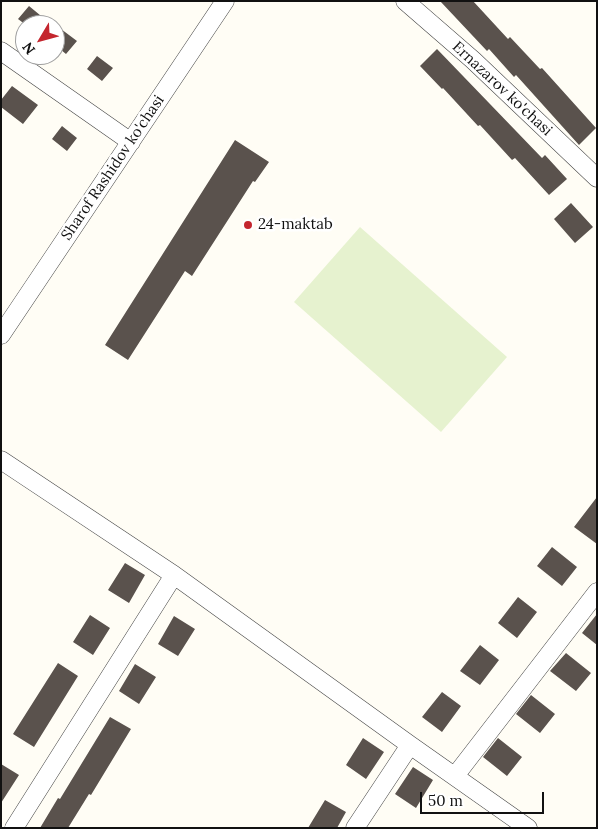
<!DOCTYPE html>
<style>
body{margin:0}
#map{position:relative;width:598px;height:829px;overflow:hidden;background:#fffdf5;font-family:Lora,serif}
canvas{display:block}
.frame{position:absolute;inset:0;border:2px solid #111;pointer-events:none}
.north{position:absolute;left:15px;top:15px;width:50px;height:50px;box-sizing:border-box;background:#fff;border:1px solid #a0a0a0;border-radius:50%;rotate:233deg;font-size:14px;font-weight:700;line-height:20px;text-align:center;color:#111}
.north::after{content:'';display:block;margin:auto;width:18px;height:22px;background:#c4262e;clip-path:polygon(50% 0,100% 100%,50% 72%,0 100%)}
.scale{position:absolute;left:420px;top:792px;width:124px;height:22px;box-sizing:border-box;border:2px solid #111;border-top:0;padding-left:6px;font-size:15px;line-height:18px;white-space:nowrap;color:#111;-webkit-text-stroke:4px #fff;paint-order:stroke}
</style>
<div id="map">
<canvas width="598" height="829"></canvas>
<div class="frame"></div>
<div class="north">N</div>
<div class="scale">50 m</div>
</div>
<script>
const ctx = document.querySelector('canvas').getContext('2d');
ctx.lineJoin = 'round';
function fillPath(path, color) { ctx.fillStyle = color; ctx.fill(path, 'evenodd'); }
const shape = rows => new Path2D(rows.map(r => 'M' + r).join(''));
function strokePath(path, color, width, dash) { ctx.strokeStyle = color; ctx.lineWidth = width; ctx.lineCap = dash ? 'butt' : 'round'; ctx.setLineDash(dash || []); ctx.stroke(path); }
function write(font, color, halo, rows, align = 'center') {
  ctx.font = font + ' Lora,serif'; ctx.lineWidth = 5; ctx.setLineDash([]); ctx.textBaseline = 'middle'; ctx.strokeStyle = halo; ctx.fillStyle = color; for (const [text, x, y, turn = 0] of rows) {
    ctx.save(); ctx.translate(x, y); ctx.rotate((+turn || 0) * Math.PI / 180); ctx.textAlign = isNaN(turn) ? turn : align; if (halo) ctx.strokeText(text, 0, 0); ctx.fillText(text, 0, 0); ctx.restore();
  }
}
fillPath(shape([
 [360,227,507,357,441,432,294,302]
]), '#e6f2cf');
fillPath(shape([
 [440,1,473,1,508,39,510,37,540,69,542,68,596,128,579,145,516,75,514,77,489,49,487,51],
 [29,6,52,25,26,25,18,19],
 [61,29,77,41,66,54,55,45,55,37],
 [437,49,542,158,545,155,567,179,549,195,515,158,512,160,480,125,478,126,443,88,442,89,420,66],
 [97,56,113,68,102,81,87,69],
 [12,86,38,105,23,124,1,107,1,100],
 [62,126,77,138,67,151,52,139],
 [235,140,269,162,255,182,253,181,192,276,185,271,128,360,105,345],
 [571,203,593,227,575,243,554,219],
 [597,497,597,544,574,527],
 [552,547,577,567,562,586,537,566],
 [125,563,145,575,129,603,108,590],
 [518,597,537,612,517,638,498,623],
 [597,614,597,645,582,633],
 [90,615,110,628,93,655,73,642],
 [174,616,195,629,178,656,158,644],
 [480,645,499,660,480,685,460,671],
 [566,653,591,673,576,691,550,671],
 [58,663,78,676,34,747,13,734],
 [135,664,156,677,139,704,119,691],
 [442,692,461,706,442,732,422,717],
 [531,695,555,714,540,733,516,714],
 [110,717,131,729,91,795,89,794,68,828,40,828,58,798,60,799],
 [363,738,384,752,366,779,346,765],
 [498,738,522,757,507,776,483,757],
 [1,764,19,775,1,803],
 [413,767,433,780,416,808,395,794],
 [325,800,346,812,337,828,308,828]
]), '#5a524d');
const minor = shape([
 [405,1,473,60,597,178],
 [1,51,131,142],
 [1,335,225,1],
 [1,460,174,575,410,745,528,828],
 [455,776,597,592],
 [14,828,174,575],
 [355,828,410,745]
]);
strokePath(minor, '#444', 19);
strokePath(minor, '#fff', 18);
for (const [x, y, r, color] of [
 [248,225,5,"#c4262e"]
]) { const dot = new Path2D(); dot.arc(x, y, r, 0, 2 * Math.PI); ctx.fillStyle = color; ctx.fill(dot); strokePath(dot, '#fff', 2); }
write('15px', '#111', '#fff', [
 ["Ernazarov ko'chasi",502,89,43],
 ["Sharof Rashidov ko'chasi",113,168,-56]
]);
write('15px', '#111', '#fff', [
 ["24-maktab",258,225]
], 'left');
</script>
